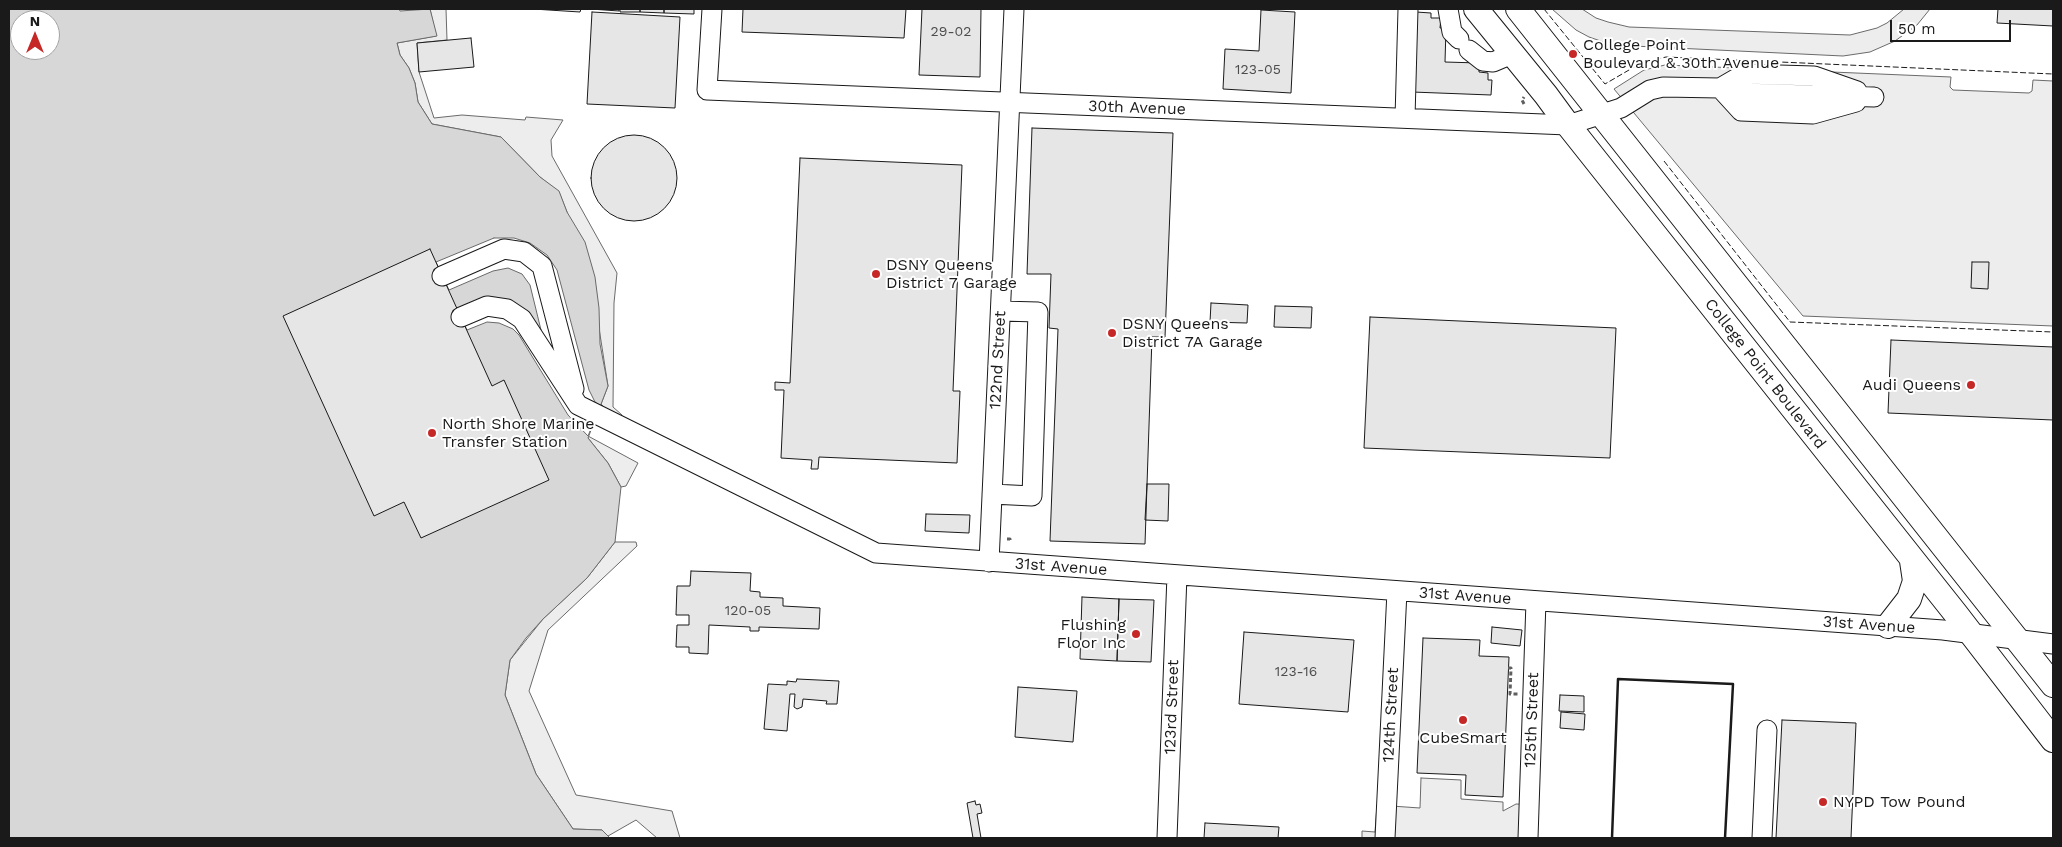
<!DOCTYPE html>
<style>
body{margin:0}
#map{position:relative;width:2062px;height:847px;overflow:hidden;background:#fff;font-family:"Work Sans",sans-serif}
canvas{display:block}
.frame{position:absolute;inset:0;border:10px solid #1a1a1a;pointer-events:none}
.north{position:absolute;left:10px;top:10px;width:50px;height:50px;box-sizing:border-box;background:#fff;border:1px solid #a3a3a3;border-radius:50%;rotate:0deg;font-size:14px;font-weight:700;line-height:20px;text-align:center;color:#1a1a1a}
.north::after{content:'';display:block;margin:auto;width:18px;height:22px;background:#c62828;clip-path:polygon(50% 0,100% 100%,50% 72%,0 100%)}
.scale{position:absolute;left:1890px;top:20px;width:121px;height:22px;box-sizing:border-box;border:2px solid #1a1a1a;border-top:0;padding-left:6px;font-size:15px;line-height:18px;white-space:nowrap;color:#1a1a1a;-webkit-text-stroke:4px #fff;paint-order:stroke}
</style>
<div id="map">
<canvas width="2062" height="847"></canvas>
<div class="frame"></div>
<div class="north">N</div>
<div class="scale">50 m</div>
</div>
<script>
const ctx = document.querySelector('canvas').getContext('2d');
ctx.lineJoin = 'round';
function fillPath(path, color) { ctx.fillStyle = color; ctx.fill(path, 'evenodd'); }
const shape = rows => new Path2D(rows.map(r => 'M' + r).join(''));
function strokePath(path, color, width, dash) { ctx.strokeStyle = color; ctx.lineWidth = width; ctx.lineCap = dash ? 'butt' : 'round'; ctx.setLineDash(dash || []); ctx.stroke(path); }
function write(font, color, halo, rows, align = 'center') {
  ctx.font = font + ' "Work Sans",sans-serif'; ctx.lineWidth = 4; ctx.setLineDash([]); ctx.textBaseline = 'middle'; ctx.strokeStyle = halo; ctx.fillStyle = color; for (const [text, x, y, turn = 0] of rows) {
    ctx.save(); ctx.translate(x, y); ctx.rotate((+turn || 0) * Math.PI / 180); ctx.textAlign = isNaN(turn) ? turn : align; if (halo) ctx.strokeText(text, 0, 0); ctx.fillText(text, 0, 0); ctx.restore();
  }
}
const built = shape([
 [430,9,446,9,447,40,417,43,419,72,434,118,462,115,525,120,526,117,563,120,551,140,552,156,617,273,614,303,613,407,622,415,621,418,608,411,601,404,608,386,599,328,567,212,559,192,540,177,501,137,432,124,418,102,415,83,409,68,400,55,397,43,436,36,430,9],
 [1552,9,1582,9,1596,18,1608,22,1629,27,1850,35,1877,28,1887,23,1904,9,1930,9,1917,25,1895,41,1870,52,1843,56,1612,45,1589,37,1576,30,1552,9],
 [1665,65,1951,77,1950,87,1953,90,2029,93,2032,91,2033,80,2053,81,2053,326,1803,316,1614,89,1644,70,1665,65],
 [588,436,638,463,626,486,621,487,608,463,588,438,588,436],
 [615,542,636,542,637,546,548,630,529,691,576,795,672,811,680,838,657,838,636,820,608,836,602,830,573,829,536,774,505,695,510,660,543,619,587,578,615,542],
 [1421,778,1461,780,1461,799,1503,802,1503,811,1516,804,1538,805,1537,838,1362,838,1362,831,1375,832,1377,805,1420,808,1421,778]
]);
fillPath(built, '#ededed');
strokePath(built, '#6a6a6a', 1);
const water = shape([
 [9,9,399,9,400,11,430,9,437,36,397,43,400,55,409,68,415,83,418,102,432,124,501,137,540,177,559,191,567,212,585,242,595,277,599,308,600,344,608,386,588,438,608,463,621,487,615,542,587,578,543,619,526,638,510,660,505,695,536,774,573,829,602,830,610,838,9,838,9,9],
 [20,20,50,20,50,50,20,50,20,20]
]);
fillPath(water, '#d7d7d7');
strokePath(water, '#6a6a6a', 1);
const pier = shape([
 [494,238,514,238,530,243,547,255,557,270,589,390,595,402,600,406,588,436,568,415,519,335,513,329,499,323,487,322,467,330,458,311,532,319,541,330,530,285,522,274,508,268,493,271,449,290,436,262,494,238]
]);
fillPath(pier, '#fff');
strokePath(pier, '#6a6a6a', 1);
const building = shape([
 [533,9,581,9,580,12,533,9],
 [590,9,619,9,619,11,590,9],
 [620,9,640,9,640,12,620,12,620,9],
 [640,9,664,9,664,13,640,12,640,9],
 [664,9,694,9,694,14,664,13,664,9],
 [743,9,906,9,904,38,742,32,743,9],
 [922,9,981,9,980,77,919,75,922,9],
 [1998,9,2053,9,2053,26,1997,23,1998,9],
 [1261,10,1295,12,1291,93,1223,89,1225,49,1259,51,1261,10],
 [592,12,680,17,675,108,587,104,592,12],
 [1416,12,1431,13,1431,18,1441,18,1440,28,1446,28,1445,62,1479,63,1479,72,1488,73,1488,80,1492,80,1491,95,1412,92,1416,12],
 [471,38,474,67,419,72,417,43,471,38],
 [1032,128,1173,133,1165,337,1152,337,1145,544,1050,541,1058,329,1049,328,1051,274,1027,274,1032,128],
 '591 178a43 43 0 1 1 86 0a43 43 0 1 1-86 0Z',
 [800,158,962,165,953,391,960,391,957,463,819,457,818,469,811,469,812,460,781,458,784,390,775,390,775,382,790,383,800,158],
 [430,249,492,386,504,380,549,480,421,538,404,502,374,516,283,316,430,249],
 [1972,262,1989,262,1988,289,1971,288,1972,262],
 [1211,303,1248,305,1247,323,1210,322,1211,303],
 [1275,306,1312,307,1311,328,1274,327,1275,306],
 [1370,317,1616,328,1610,458,1364,448,1370,317],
 [1891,340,2053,347,2053,420,1888,413,1891,340],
 [1147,484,1169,484,1168,521,1145,520,1147,484],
 [926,514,970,515,969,533,925,531,926,514],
 [691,571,751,573,750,591,760,592,760,597,783,598,783,606,820,608,819,629,759,627,759,631,750,631,750,627,709,625,708,654,689,653,689,647,676,647,677,625,689,625,689,615,676,615,677,586,690,586,691,571],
 [1082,597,1119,599,1117,661,1080,659,1082,597],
 [1119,599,1154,600,1151,662,1117,661,1119,599],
 [1492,627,1522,630,1520,646,1491,643,1492,627],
 [1244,632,1354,640,1348,712,1239,704,1244,632],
 [1423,638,1480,640,1479,656,1509,657,1503,797,1465,795,1466,775,1417,773,1423,638],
 [797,679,839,681,837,704,826,704,827,701,803,699,802,707,797,709,794,707,795,694,790,694,787,731,764,729,768,684,787,685,787,681,796,682,797,679],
 [1018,687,1077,691,1073,742,1015,737,1018,687],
 [1560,695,1584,696,1584,712,1559,711,1560,695],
 [1561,712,1585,714,1584,730,1560,728,1561,712],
 [1782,720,1856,723,1851,838,1776,838,1782,720],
 [975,801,976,805,980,804,982,813,977,814,981,838,973,838,967,803,975,801],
 [1205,823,1279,827,1278,838,1204,838,1205,823]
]);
fillPath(building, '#e6e6e6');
strokePath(building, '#1a1a1a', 1);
const minor = shape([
 [712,9,707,90,1568,125,1621,108,1650,90,1663,87,1720,88,1742,93,1874,97],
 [1448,9,1452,32,1459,39],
 [1469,50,1483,61,1493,62,1512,54],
 [1720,88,1741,111,1813,114,1856,102],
 [1720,88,1744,74,1814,76,1857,91],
 [1405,118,1408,9],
 [442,276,504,249,524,252,542,266,574,389],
 [461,317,487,306,507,309,522,319,578,405,876,553,1943,630,2053,644],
 [992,494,1032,496,1038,312,1001,311],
 [989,562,1014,9],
 [1167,838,1177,575],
 [1385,838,1397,591],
 [1528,838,1536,601],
 [1762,838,1767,730]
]);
const major = shape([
 [1476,9,1546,95,1568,125,1956,614,2053,740],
 [1518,9,2053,685],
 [1888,626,1909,599,1915,581,1912,561]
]);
strokePath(minor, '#1a1a1a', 21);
strokePath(major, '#1a1a1a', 26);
strokePath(shape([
 [1524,104,1522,100,1524,97],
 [1007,539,1010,539,1010,542],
 [1508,668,1511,668,1510,694,1518,694]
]), '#5f5f5f', 3, [4, 2.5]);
strokePath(minor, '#fff', 19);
strokePath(major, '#fff', 24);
strokePath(shape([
 [1544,9,1605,84,1641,63,1666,57,2053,74],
 [1664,161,1790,322,2053,332]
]), '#1a1a1a', 1, [6, 2.5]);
strokePath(shape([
 [1612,838,1618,679,1733,684,1725,838]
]), '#1a1a1a', 2.5);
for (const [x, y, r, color] of [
 [1573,54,5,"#c62828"],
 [876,274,5,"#c62828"],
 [1112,333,5,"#c62828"],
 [1971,385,5,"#c62828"],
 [432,433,5,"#c62828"],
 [1136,634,5,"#c62828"],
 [1463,720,5,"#c62828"],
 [1823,802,5,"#c62828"]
]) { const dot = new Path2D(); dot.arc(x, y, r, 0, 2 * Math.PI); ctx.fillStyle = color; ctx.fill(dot); strokePath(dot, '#fff', 2); }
write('14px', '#4d4d4d', null, [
 ["29-02",951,32],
 ["123-05",1258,70],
 ["120-05",748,611],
 ["123-16",1296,672]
]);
write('16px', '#1a1a1a', '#fff', [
 ["College Point",1583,45],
 ["Boulevard & 30th Avenue",1583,63],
 ["DSNY Queens",886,265],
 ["District 7 Garage",886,283],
 ["DSNY Queens",1122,324],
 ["District 7A Garage",1122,342],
 ["Audi Queens",1961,385,"right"],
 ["North Shore Marine",442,424],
 ["Transfer Station",442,442],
 ["Flushing",1126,625,"right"],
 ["Floor Inc",1126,643,"right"],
 ["CubeSmart",1463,738,"center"],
 ["NYPD Tow Pound",1833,802]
], 'left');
write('16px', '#1a1a1a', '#fff', [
 ["30th Avenue",1137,108,2],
 ["122nd Street",998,360,-87],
 ["College Point Boulevard",1765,374,52],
 ["31st Avenue",1061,567,4],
 ["31st Avenue",1465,596,4],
 ["31st Avenue",1869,625,4],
 ["123rd Street",1172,707,-88],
 ["124th Street",1391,715,-87],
 ["125th Street",1532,720,-88]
]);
</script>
